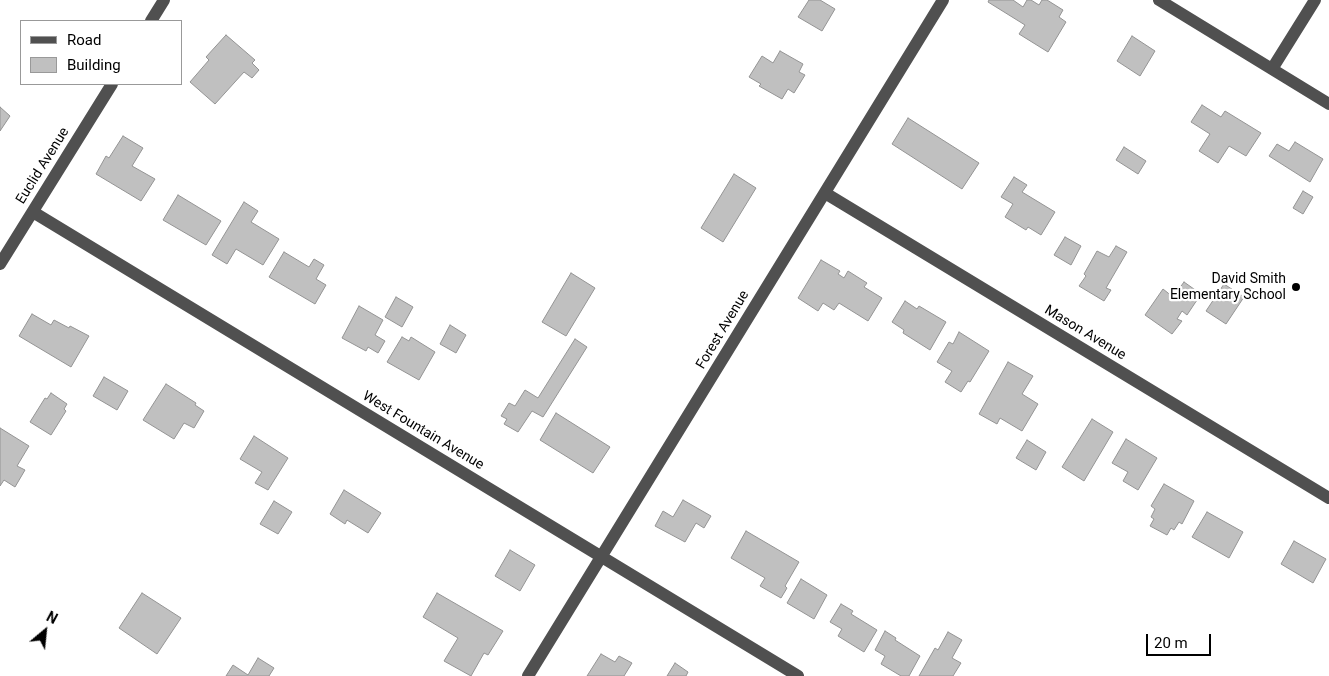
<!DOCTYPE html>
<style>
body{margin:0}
#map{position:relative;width:1329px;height:676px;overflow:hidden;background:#fff;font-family:Roboto,sans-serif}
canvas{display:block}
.legend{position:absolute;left:20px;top:20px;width:162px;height:65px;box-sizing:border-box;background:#fff;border:1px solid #999;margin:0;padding:6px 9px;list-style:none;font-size:15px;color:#000}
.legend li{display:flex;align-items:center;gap:10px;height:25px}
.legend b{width:25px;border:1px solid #999}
.north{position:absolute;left:20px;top:606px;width:50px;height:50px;-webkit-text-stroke:4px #fff;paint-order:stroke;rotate:28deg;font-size:14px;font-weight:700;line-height:20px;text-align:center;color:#000}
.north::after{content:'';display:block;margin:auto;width:18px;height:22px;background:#000;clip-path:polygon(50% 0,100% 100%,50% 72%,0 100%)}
.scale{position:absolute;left:1146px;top:634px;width:65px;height:22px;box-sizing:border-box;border:2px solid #000;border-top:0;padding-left:6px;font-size:15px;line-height:18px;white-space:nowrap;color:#000;-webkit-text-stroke:4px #fff;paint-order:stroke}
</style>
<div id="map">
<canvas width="1329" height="676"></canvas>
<ul class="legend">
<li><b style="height:6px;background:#505050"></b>Road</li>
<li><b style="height:14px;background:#c0c0c0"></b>Building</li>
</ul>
<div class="north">N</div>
<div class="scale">20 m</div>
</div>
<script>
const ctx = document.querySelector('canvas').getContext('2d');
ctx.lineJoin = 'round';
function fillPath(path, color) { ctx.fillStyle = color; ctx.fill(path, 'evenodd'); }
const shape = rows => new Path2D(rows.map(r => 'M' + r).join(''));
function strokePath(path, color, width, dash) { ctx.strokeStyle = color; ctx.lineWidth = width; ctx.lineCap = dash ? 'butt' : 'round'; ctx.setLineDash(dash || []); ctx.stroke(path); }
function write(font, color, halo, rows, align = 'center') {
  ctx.font = font + ' Roboto,sans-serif'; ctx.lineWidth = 4.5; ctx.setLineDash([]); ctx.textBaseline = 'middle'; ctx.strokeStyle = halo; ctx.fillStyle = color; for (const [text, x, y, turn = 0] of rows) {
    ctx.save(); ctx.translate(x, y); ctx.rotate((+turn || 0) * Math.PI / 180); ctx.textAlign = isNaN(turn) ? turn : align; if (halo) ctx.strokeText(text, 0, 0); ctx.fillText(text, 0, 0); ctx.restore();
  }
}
const building = shape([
 [809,0,820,0,835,9,822,31,798,17,809,0],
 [989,0,1013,0,1023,7,1027,0,1031,0,1039,5,1042,0,1047,0,1063,10,1059,17,1066,22,1048,52,1019,34,1025,25,988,2,989,0],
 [226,35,255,60,252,63,259,70,252,78,244,72,215,104,190,82,209,60,206,57,226,35],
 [1132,36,1155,51,1140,76,1117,61,1132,36],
 [780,51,803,64,799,72,805,75,794,93,788,89,782,99,759,86,761,84,749,77,762,56,773,63,780,51],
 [1202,105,1221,117,1225,111,1261,133,1246,156,1229,146,1218,163,1199,151,1210,134,1191,122,1202,105],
 [0,107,10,116,0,131,0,107],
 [908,118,979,163,962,189,892,144,908,118],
 [123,136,143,148,132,166,155,179,141,201,96,174,106,156,109,158,123,136],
 [1295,142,1323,159,1310,182,1269,156,1277,144,1289,151,1295,142],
 [1124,147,1146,161,1138,174,1116,160,1124,147],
 [734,174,756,188,723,242,701,228,734,174],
 [1014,177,1027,185,1022,192,1055,212,1041,235,1028,227,1026,230,1005,217,1013,204,1001,197,1014,177],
 [1303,191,1313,197,1303,214,1293,208,1303,191],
 [178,195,221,221,206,245,163,220,178,195],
 [244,202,258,211,251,222,279,239,263,265,236,249,227,264,212,255,244,202],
 [1065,237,1081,246,1071,265,1054,255,1065,237],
 [1116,246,1127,252,1106,288,1111,290,1104,301,1079,286,1086,276,1084,274,1097,251,1109,257,1116,246],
 [284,252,309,267,314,259,324,265,316,279,326,285,315,304,269,277,284,252],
 [821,260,840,271,838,274,844,278,848,271,867,283,864,287,882,298,868,321,839,303,834,310,823,303,818,311,798,298,821,260],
 [571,273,595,288,566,336,542,322,571,273],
 [1184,282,1201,294,1187,315,1182,311,1177,319,1182,321,1172,334,1145,315,1163,289,1173,297,1184,282],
 [1224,284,1244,297,1226,324,1206,311,1224,284],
 [396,297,413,307,402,327,385,317,396,297],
 [905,301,917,309,919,306,946,322,930,350,903,333,904,330,892,322,905,301],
 [359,306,383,320,375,335,385,341,378,353,368,347,366,351,342,338,359,306],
 [32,314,51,325,54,320,69,328,70,326,89,336,71,367,19,336,32,314],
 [450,325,466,335,456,353,440,344,450,325],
 [959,332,989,351,970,382,968,381,961,392,945,382,952,371,937,362,949,342,953,344,959,332],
 [402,337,409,341,411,337,435,352,419,380,387,362,402,337],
 [575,339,587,347,543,417,532,411,518,432,504,424,507,419,501,416,509,403,515,406,525,390,538,398,575,339],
 [1008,362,1033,376,1022,394,1038,404,1022,431,1000,418,997,424,979,414,1008,362],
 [104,377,128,391,117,410,93,396,104,377],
 [166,384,196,403,195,405,204,411,194,428,184,423,174,439,143,420,166,384],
 [51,393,67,404,64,409,66,411,51,435,30,422,45,398,47,399,51,393],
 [556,413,610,447,593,473,540,440,556,413],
 [1092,419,1113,432,1084,481,1062,467,1092,419],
 [0,428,29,446,17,466,25,470,15,487,4,480,0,486,0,428],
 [254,436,288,458,268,490,255,483,262,472,240,459,254,436],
 [1126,439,1157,458,1138,490,1123,481,1128,472,1112,463,1126,439],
 [1027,440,1046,452,1036,470,1016,458,1027,440],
 [1164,484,1194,501,1182,524,1179,522,1174,530,1171,528,1167,535,1150,526,1154,519,1151,517,1155,509,1151,506,1164,484],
 [344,490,381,513,368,533,347,520,345,524,330,514,344,490],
 [683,500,711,516,704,528,696,523,685,542,655,526,663,511,673,517,683,500],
 [274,501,292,512,278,534,260,524,274,501],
 [1207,512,1243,532,1229,558,1192,537,1207,512],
 [746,531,799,562,785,586,787,588,781,598,760,586,765,578,731,558,746,531],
 [1294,541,1326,559,1313,583,1281,564,1294,541],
 [510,550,535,565,520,591,495,576,510,550],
 [801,579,827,595,814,619,787,603,801,579],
 [142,593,181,618,157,654,119,628,142,593],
 [437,593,503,631,488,655,484,653,471,676,444,661,458,638,423,617,437,593],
 [841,604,853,611,851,614,877,630,864,652,838,636,842,629,830,622,841,604],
 [885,631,896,638,895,640,920,656,909,676,901,676,881,664,885,656,875,650,885,631],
 [948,632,962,640,952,658,961,663,953,676,919,676,935,648,938,650,948,632],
 [601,654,615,662,619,656,632,663,624,676,587,676,601,654],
 [258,658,274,668,269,676,226,676,233,665,248,675,258,658],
 [675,663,688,672,686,676,667,676,675,663]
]);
fillPath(building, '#c0c0c0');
strokePath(building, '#949494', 1);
strokePath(shape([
 [1159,0,1329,104],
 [151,21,164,0],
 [1272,69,1315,0],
 [825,193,1329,498],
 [33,212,798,676],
 [0,264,112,84],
 [528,676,943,0]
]), '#505050', 12);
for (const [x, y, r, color] of [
 [1296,287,5,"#000"]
]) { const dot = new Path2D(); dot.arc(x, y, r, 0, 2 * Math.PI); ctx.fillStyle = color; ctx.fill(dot); strokePath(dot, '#fff', 2); }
write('14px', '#000', '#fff', [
 ["Euclid Avenue",43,166,-58],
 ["Forest Avenue",723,330,-59],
 ["Mason Avenue",1085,333,31],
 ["West Fountain Avenue",423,431,31]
]);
write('14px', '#000', '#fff', [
 ["David Smith",1286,279],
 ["Elementary School",1286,295]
], 'right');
</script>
